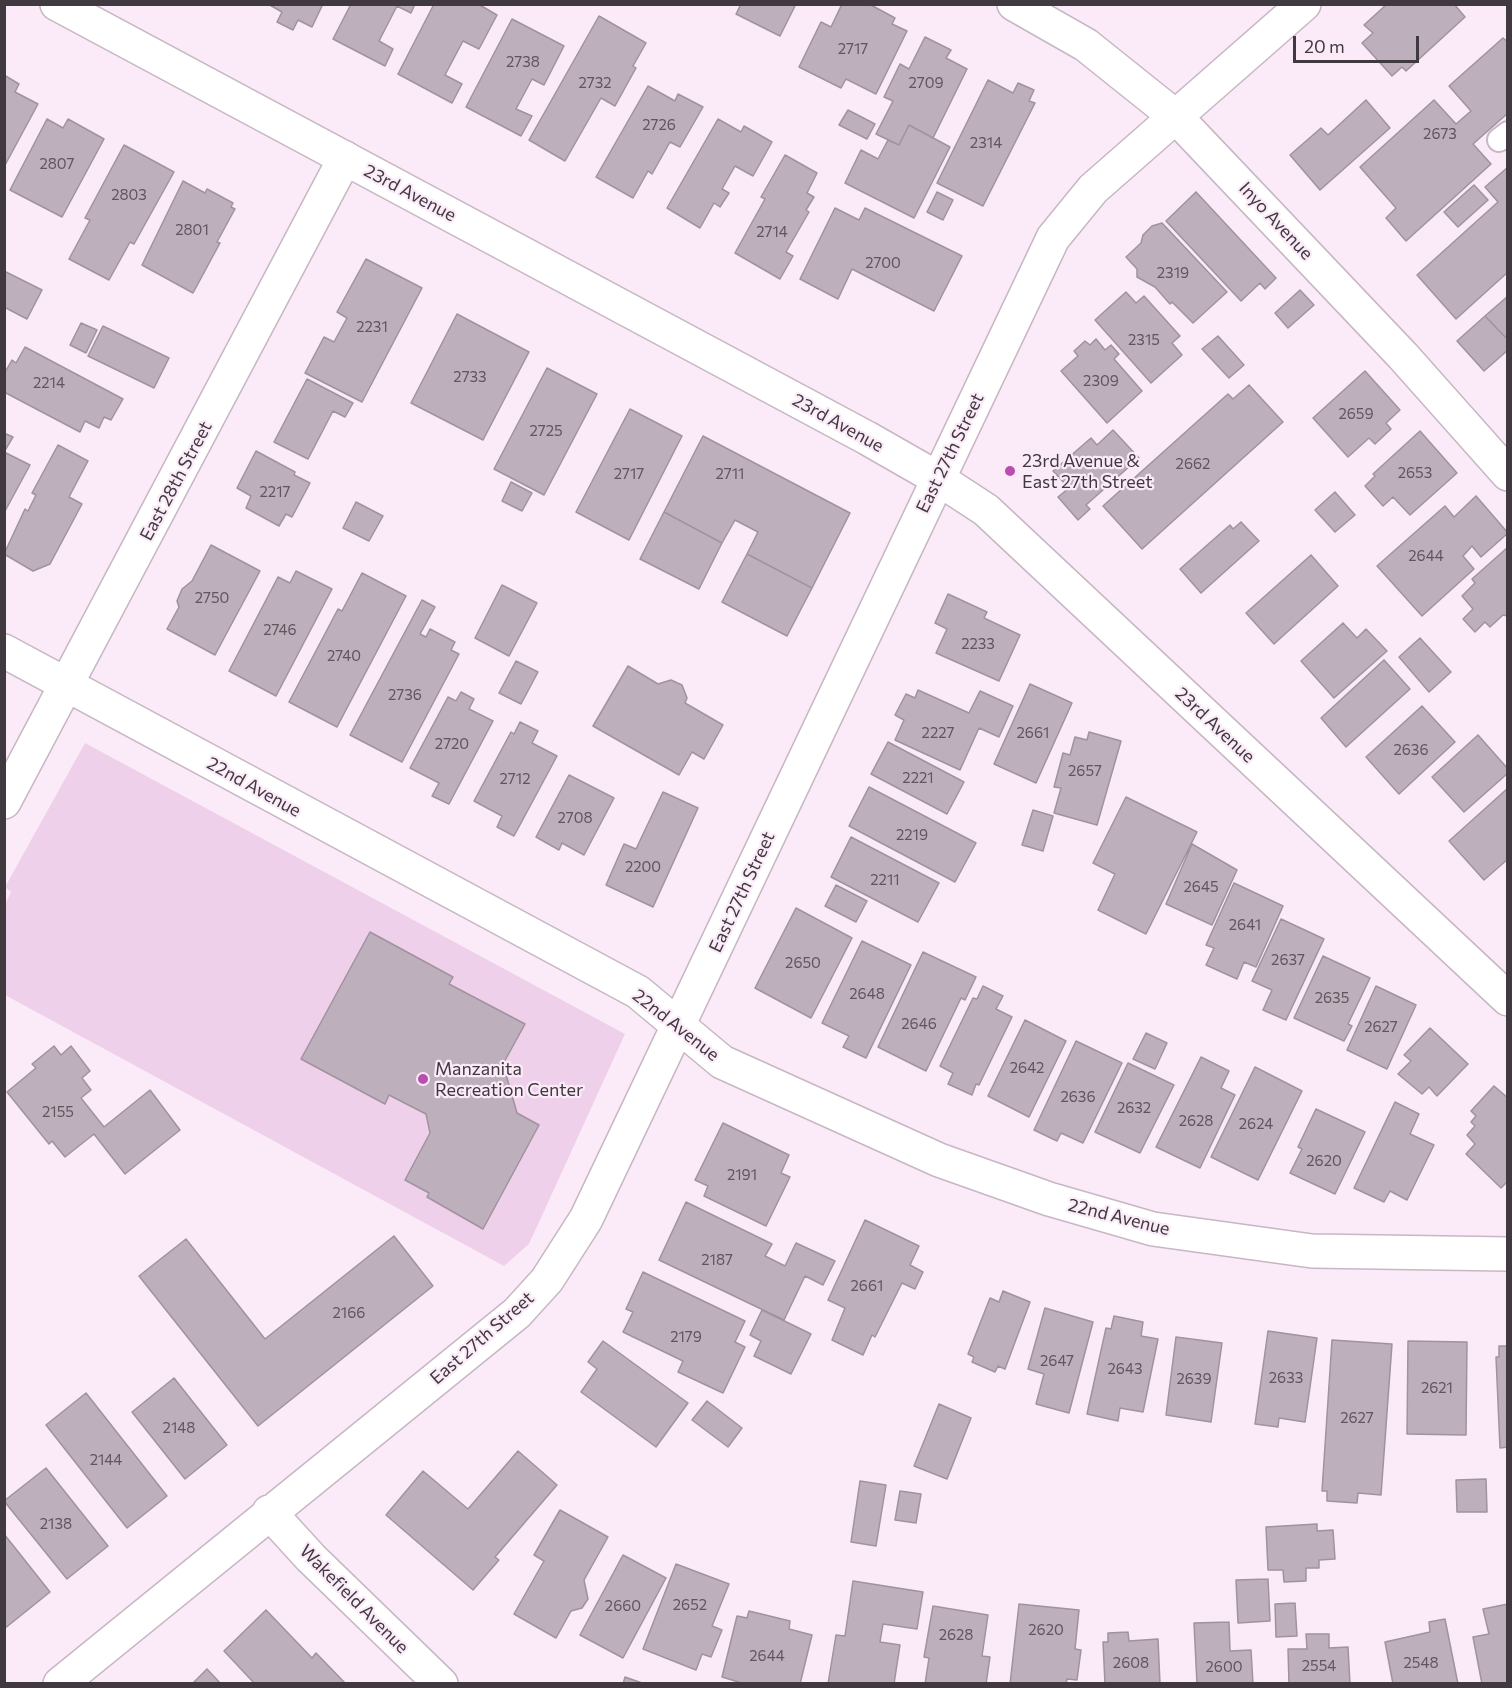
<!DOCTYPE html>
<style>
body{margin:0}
#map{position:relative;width:1512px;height:1688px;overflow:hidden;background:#fbebf8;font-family:Commissioner,sans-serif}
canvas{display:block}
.frame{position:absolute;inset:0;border:6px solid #40393f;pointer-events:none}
.scale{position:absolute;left:1293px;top:36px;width:126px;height:27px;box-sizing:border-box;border:3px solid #40393f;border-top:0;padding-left:8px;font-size:18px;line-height:21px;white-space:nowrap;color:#40393f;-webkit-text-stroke:4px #fbebf8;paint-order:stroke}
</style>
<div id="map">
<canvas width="1512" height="1688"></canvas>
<div class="frame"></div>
<div class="scale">20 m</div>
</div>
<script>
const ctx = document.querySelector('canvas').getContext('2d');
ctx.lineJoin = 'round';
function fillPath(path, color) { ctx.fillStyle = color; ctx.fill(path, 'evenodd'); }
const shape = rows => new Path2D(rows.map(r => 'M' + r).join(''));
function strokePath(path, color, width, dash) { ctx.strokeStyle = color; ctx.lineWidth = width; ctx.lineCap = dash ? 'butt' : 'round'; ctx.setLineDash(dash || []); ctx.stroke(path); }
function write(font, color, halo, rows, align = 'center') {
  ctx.font = font + ' Commissioner,sans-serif'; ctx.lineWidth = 4.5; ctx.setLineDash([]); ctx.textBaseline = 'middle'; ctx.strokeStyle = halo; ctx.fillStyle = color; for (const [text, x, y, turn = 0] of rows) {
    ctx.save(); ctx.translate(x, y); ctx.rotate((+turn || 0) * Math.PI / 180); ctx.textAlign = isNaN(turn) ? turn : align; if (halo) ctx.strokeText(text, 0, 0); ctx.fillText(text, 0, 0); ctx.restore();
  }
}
fillPath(shape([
 [85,743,625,1034,529,1244,504,1266,5,995,5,905,11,892,5,887]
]), '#efd0ea');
const building = shape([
 [268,4,323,4,312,27,298,20,293,30,277,22,282,12,268,4],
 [351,4,415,4,411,13,397,6,379,41,393,49,385,66,333,39,351,4],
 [434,4,478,4,497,15,479,49,463,41,445,75,462,84,452,103,398,74,434,4],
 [741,4,796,4,780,36,736,14,741,4],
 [842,4,869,4,895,18,892,24,907,31,876,94,846,79,841,88,799,67,821,22,831,27,842,4],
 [1387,4,1454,4,1465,17,1406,71,1402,67,1392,76,1362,43,1373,33,1364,25,1387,4],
 [599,16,646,43,633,66,636,68,615,106,601,98,565,161,529,140,599,16],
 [512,19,564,46,544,85,532,79,516,109,532,116,521,136,466,107,512,19],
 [925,37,951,50,946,58,967,69,933,138,909,125,899,145,876,134,893,101,884,97,900,64,909,69,925,37],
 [1503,38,1508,42,1508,113,1473,144,1491,164,1406,241,1386,218,1396,208,1360,167,1434,100,1456,124,1471,111,1449,86,1503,38],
 [4,75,19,84,15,92,38,104,4,167,4,75],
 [988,80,1013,93,1018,83,1034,90,1029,101,1035,103,983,206,937,183,988,80],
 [648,86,675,101,678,94,703,107,680,147,670,142,652,174,648,171,633,198,596,177,648,86],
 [1366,100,1390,128,1320,190,1290,155,1321,128,1328,135,1366,100],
 [848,110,875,124,867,139,839,125,848,110],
 [47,119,63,128,68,119,104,139,62,217,10,190,47,119],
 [718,119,741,132,744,126,772,142,753,176,735,166,722,189,729,193,720,207,714,203,700,228,667,208,718,119],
 [909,125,950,147,914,218,845,183,861,150,878,159,888,140,899,145,909,125],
 [124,145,174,172,134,244,130,242,109,280,69,259,90,220,85,218,124,145],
 [785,155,817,173,807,193,814,197,806,210,809,212,786,252,793,256,780,279,735,253,765,199,761,197,785,155],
 [1508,167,1508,272,1456,319,1417,275,1498,202,1485,187,1508,167],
 [183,181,205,193,207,189,233,203,231,207,235,209,217,242,220,243,193,293,142,265,183,181],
 [1474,185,1488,200,1458,227,1444,212,1474,185],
 [937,192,953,200,943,220,927,212,937,192],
 [1196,192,1276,278,1265,289,1260,283,1241,301,1166,221,1196,192],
 [835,208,859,220,865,208,962,256,934,311,852,269,838,299,800,279,835,208],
 [1162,223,1227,292,1193,323,1172,302,1170,304,1155,287,1137,277,1137,269,1126,257,1141,243,1143,235,1152,226,1162,223],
 [366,259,422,288,362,402,305,373,324,337,334,342,347,318,337,312,366,259],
 [4,271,42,290,27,319,4,307,4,271],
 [1300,290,1314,305,1288,328,1275,313,1300,290],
 [1126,292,1136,303,1144,296,1180,336,1172,343,1182,355,1151,383,1095,320,1126,292],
 [1508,296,1508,340,1485,316,1508,296],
 [457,314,529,352,483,440,411,403,457,314],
 [1485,316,1508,340,1508,350,1484,371,1457,341,1485,316],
 [81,323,97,330,86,353,70,345,81,323],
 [103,326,169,358,154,388,88,356,103,326],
 [1218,336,1244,365,1229,378,1202,349,1218,336],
 [1096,339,1105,350,1111,345,1119,354,1114,359,1142,391,1107,423,1061,371,1078,356,1074,351,1085,341,1090,345,1096,339],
 [25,347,123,399,111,420,104,417,99,428,85,421,80,432,4,392,4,374,12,360,16,363,25,347],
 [547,368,597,394,544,495,494,469,547,368],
 [1365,371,1400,410,1386,423,1391,429,1375,444,1369,438,1348,457,1313,418,1365,371],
 [307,379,353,403,345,417,333,411,308,459,274,442,307,379],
 [1249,385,1283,422,1142,549,1103,506,1228,394,1233,399,1249,385],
 [630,409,682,436,629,540,576,512,630,409],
 [1113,430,1139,458,1086,505,1090,509,1078,520,1058,497,1069,488,1053,471,1091,438,1097,445,1113,430],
 [1420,431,1457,473,1410,515,1393,497,1383,506,1365,486,1375,476,1373,474,1420,431],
 [4,433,13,437,4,452,4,433],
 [703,436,850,513,812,588,747,554,758,532,735,520,722,543,664,512,703,436],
 [58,445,88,461,69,497,82,504,50,564,33,571,4,554,25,509,28,511,36,495,32,493,58,445],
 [256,451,295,472,294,475,310,483,292,517,286,514,279,526,246,508,251,496,237,488,256,451],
 [4,452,30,465,4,513,4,452],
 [511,482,532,493,522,511,502,501,511,482],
 [1335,492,1355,515,1335,532,1315,510,1335,492],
 [1476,496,1508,533,1481,557,1472,546,1463,556,1474,569,1422,616,1377,566,1445,506,1454,517,1476,496],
 [356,502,383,516,369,541,343,528,356,502],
 [664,512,722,543,699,589,640,559,664,512],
 [1241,522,1259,541,1201,593,1180,569,1230,525,1233,529,1241,522],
 [211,545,260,571,215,655,167,629,179,607,177,601,182,589,192,581,211,545],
 [1508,547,1508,616,1503,615,1490,627,1485,622,1475,632,1463,619,1473,609,1462,596,1475,583,1472,579,1508,547],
 [747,554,812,588,787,636,722,602,747,554],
 [1311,555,1338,586,1274,644,1246,613,1311,555],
 [296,571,332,589,276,696,229,671,278,577,290,583,296,571],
 [362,573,406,596,337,727,289,702,338,609,342,611,362,573],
 [502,585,537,603,509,656,475,638,502,585],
 [948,594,987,612,984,618,1020,635,999,681,936,653,947,629,935,623,948,594],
 [422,600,435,607,420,634,426,637,430,629,455,642,451,650,459,654,402,762,350,735,422,600],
 [1343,623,1357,638,1366,629,1387,651,1334,698,1301,661,1343,623],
 [1420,638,1451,672,1429,692,1399,657,1420,638],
 [1384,660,1410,689,1346,747,1321,718,1384,660],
 [516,661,538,672,521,704,499,693,516,661],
 [628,666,658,684,671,680,682,685,687,698,685,703,723,725,704,759,692,752,679,775,593,726,628,666],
 [1030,684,1072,703,1036,783,994,764,1030,684],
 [918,690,969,713,980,691,1013,706,999,737,979,728,960,770,895,740,904,720,895,715,906,694,915,698,918,690],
 [461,692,474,699,469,709,493,721,449,804,432,796,439,783,410,768,448,697,456,701,461,692],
 [1422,706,1455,742,1399,794,1366,757,1422,706],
 [520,722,538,731,532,743,557,756,514,836,497,827,502,816,474,801,511,732,514,734,520,722],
 [1089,732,1121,741,1097,825,1054,813,1061,788,1054,787,1063,753,1070,755,1075,737,1087,740,1089,732],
 [1478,735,1508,769,1508,773,1464,812,1432,777,1478,735],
 [888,742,964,782,947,814,871,774,888,742],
 [569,775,614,798,584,855,562,843,559,850,536,837,569,775],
 [869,787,976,843,955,882,849,826,869,787],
 [1508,788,1508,859,1484,880,1449,841,1508,788],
 [663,792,698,808,653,907,606,885,624,844,636,849,663,792],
 [1126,797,1197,832,1146,934,1098,910,1115,874,1093,863,1126,797],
 [1033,810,1053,816,1043,851,1022,845,1033,810],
 [851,837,939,883,918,922,831,877,851,837],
 [1192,844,1237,870,1212,925,1166,904,1192,844],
 [1234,883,1283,906,1256,967,1244,962,1237,979,1206,965,1214,948,1206,945,1234,883],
 [836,885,867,901,856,922,825,906,836,885],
 [796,908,852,938,811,1018,755,988,796,908],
 [1281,919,1324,939,1286,1020,1263,1010,1272,990,1252,981,1281,919],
 [370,932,453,977,449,984,525,1024,503,1064,517,1113,539,1125,483,1229,427,1197,429,1193,405,1180,430,1133,426,1114,389,1095,385,1104,301,1059,370,932],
 [862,941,911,965,866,1058,843,1047,849,1036,822,1023,862,941],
 [923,952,976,977,965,1000,961,998,926,1071,878,1047,923,952],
 [1323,956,1370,978,1348,1024,1352,1026,1344,1041,1294,1018,1323,956],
 [983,986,1003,996,996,1009,1012,1017,979,1085,976,1084,972,1095,948,1084,953,1073,940,1066,973,998,977,999,983,986],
 [1376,986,1416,1005,1387,1069,1347,1050,1376,986],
 [1025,1020,1066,1041,1029,1117,988,1096,1025,1020],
 [1430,1028,1468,1064,1437,1096,1429,1087,1422,1094,1398,1074,1411,1061,1404,1055,1430,1028],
 [1146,1033,1167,1043,1155,1069,1133,1059,1146,1033],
 [1076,1041,1122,1063,1083,1143,1061,1133,1057,1141,1034,1130,1076,1041],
 [54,1046,61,1055,71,1046,90,1071,82,1078,91,1090,81,1098,104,1127,150,1090,180,1130,125,1174,94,1134,65,1157,52,1141,49,1144,7,1092,36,1068,32,1064,54,1046],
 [1201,1057,1229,1071,1221,1088,1235,1095,1200,1168,1156,1147,1201,1057],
 [1128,1063,1174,1085,1140,1153,1095,1132,1128,1063],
 [1255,1067,1302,1091,1258,1180,1211,1157,1255,1067],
 [1494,1086,1508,1098,1508,1181,1501,1188,1466,1154,1475,1144,1467,1135,1475,1126,1471,1122,1476,1116,1471,1111,1494,1086],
 [1395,1102,1419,1114,1410,1134,1434,1145,1407,1200,1390,1191,1384,1202,1354,1188,1395,1102],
 [1316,1109,1365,1132,1335,1194,1290,1173,1302,1149,1298,1147,1316,1109],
 [723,1123,789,1155,781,1173,790,1177,766,1226,704,1196,708,1186,695,1180,723,1123],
 [686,1202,772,1244,765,1256,785,1266,796,1243,835,1261,823,1285,805,1276,784,1320,659,1260,686,1202],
 [865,1220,919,1246,910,1265,923,1272,915,1289,902,1283,875,1337,872,1335,863,1355,832,1340,845,1308,828,1300,865,1220],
 [394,1236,433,1286,258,1426,139,1276,186,1239,265,1339,394,1236],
 [643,1272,745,1321,735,1342,745,1347,723,1393,678,1372,683,1361,623,1332,633,1312,626,1309,643,1272],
 [1003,1291,1030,1302,1005,1369,998,1366,995,1372,972,1362,974,1357,968,1354,990,1298,999,1302,1003,1291],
 [1045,1308,1093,1322,1069,1413,1036,1404,1044,1374,1028,1369,1045,1308],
 [762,1310,811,1334,791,1374,754,1356,761,1341,750,1335,762,1310],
 [1114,1316,1143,1322,1141,1336,1158,1339,1143,1412,1120,1408,1118,1421,1087,1414,1106,1328,1111,1329,1114,1316],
 [1268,1331,1317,1338,1305,1422,1279,1418,1278,1427,1255,1424,1268,1331],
 [1176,1337,1222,1343,1211,1422,1166,1415,1176,1337],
 [1332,1340,1392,1344,1381,1495,1358,1493,1357,1503,1327,1501,1327,1491,1322,1491,1332,1340],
 [603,1341,688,1403,656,1447,581,1392,597,1369,588,1362,603,1341],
 [1408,1341,1467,1342,1466,1435,1407,1434,1408,1341],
 [1499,1346,1508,1346,1508,1447,1500,1448,1496,1357,1499,1357,1499,1346],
 [174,1378,227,1445,185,1479,132,1412,174,1378],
 [86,1393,167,1496,127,1528,46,1425,86,1393],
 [707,1401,742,1428,728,1447,692,1420,707,1401],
 [939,1404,971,1418,947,1479,914,1466,939,1404],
 [518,1451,557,1485,495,1557,499,1560,473,1590,386,1515,423,1471,468,1509,518,1451],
 [46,1468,108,1546,67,1579,4,1501,46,1468],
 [1486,1479,1487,1512,1457,1512,1456,1480,1486,1479],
 [860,1481,886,1485,876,1546,851,1542,860,1481],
 [900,1491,921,1494,916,1523,895,1520,900,1491],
 [560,1510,608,1537,584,1580,588,1599,582,1608,571,1611,556,1638,514,1614,544,1561,534,1555,560,1510],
 [1317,1524,1317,1531,1333,1530,1335,1559,1319,1560,1319,1568,1306,1568,1306,1581,1284,1582,1283,1570,1268,1570,1266,1527,1317,1524],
 [4,1534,50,1592,4,1629,4,1534],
 [623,1555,666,1578,623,1658,580,1635,623,1555],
 [676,1564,729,1584,712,1626,722,1630,711,1657,702,1654,696,1670,643,1649,676,1564],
 [1268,1579,1270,1621,1238,1623,1236,1580,1268,1579],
 [853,1581,923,1592,917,1629,883,1624,880,1642,900,1645,894,1684,828,1684,836,1635,845,1636,853,1581],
 [1295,1603,1297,1636,1276,1637,1275,1604,1295,1603],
 [1019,1604,1079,1610,1075,1649,1081,1650,1077,1680,1067,1679,1066,1684,1010,1684,1019,1604],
 [1508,1604,1508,1684,1482,1684,1473,1637,1489,1634,1483,1609,1508,1604],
 [933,1606,988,1615,982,1656,990,1657,986,1684,925,1684,929,1658,924,1657,933,1606],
 [266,1610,312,1658,316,1653,345,1683,255,1684,224,1651,266,1610],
 [749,1611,790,1621,789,1629,812,1635,800,1684,745,1684,722,1677,737,1616,747,1618,749,1611],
 [1445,1619,1458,1684,1393,1684,1385,1642,1430,1632,1429,1622,1445,1619],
 [1229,1622,1230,1651,1251,1650,1253,1684,1197,1684,1194,1623,1229,1622],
 [1128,1632,1129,1641,1158,1639,1160,1684,1105,1684,1103,1642,1108,1642,1108,1633,1128,1632],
 [1306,1634,1329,1634,1329,1648,1348,1647,1350,1684,1289,1684,1288,1649,1307,1649,1306,1634],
 [207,1669,221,1684,192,1684,207,1669],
 [625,1677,645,1684,623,1684,625,1677]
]);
fillPath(building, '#beafbc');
strokePath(building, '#a0929e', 1.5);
const lane = shape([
 [1499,140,1508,133]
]);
const street = shape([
 [1014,4,1086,45,1176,117,1403,356,1508,474],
 [4,651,638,992,722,1062,939,1160,1049,1199,1153,1229,1312,1251,1508,1254],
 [4,802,345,158],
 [269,1512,311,1558,441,1684],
 [60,1684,517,1313,547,1280,586,1219,1053,238,1093,189,1304,4]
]);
const secondary = shape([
 [57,4,867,438,937,478,986,510,1508,999]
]);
strokePath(lane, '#c7b7c4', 26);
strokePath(street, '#c7b7c4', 36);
strokePath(secondary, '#c7b7c4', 36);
strokePath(lane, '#fff', 22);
strokePath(street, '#fff', 33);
strokePath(secondary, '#fff', 33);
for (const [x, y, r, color] of [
 [1010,471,6,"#b94eb0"],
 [423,1079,6,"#b94eb0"]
]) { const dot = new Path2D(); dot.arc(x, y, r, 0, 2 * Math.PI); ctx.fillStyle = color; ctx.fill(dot); strokePath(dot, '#fbebf8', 2); }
write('15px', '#60565e', null, [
 ["2717",853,49],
 ["2738",523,62],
 ["2732",595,83],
 ["2709",926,83],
 ["2726",659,125],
 ["2673",1440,134],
 ["2314",986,143],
 ["2807",57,164],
 ["2803",129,195],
 ["2801",192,230],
 ["2714",772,232],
 ["2700",883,263],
 ["2319",1173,273],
 ["2231",372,327],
 ["2315",1144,340],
 ["2733",470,377],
 ["2309",1101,381],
 ["2214",49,383],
 ["2659",1356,414],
 ["2725",546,431],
 ["2662",1193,464],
 ["2653",1415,473],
 ["2717",629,474],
 ["2711",730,474],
 ["2217",275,492],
 ["2644",1426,556],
 ["2750",212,598],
 ["2746",280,630],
 ["2233",978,644],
 ["2740",344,656],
 ["2736",405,695],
 ["2227",938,733],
 ["2661",1033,733],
 ["2720",452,744],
 ["2636",1411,750],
 ["2657",1085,771],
 ["2221",918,778],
 ["2712",515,779],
 ["2708",575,818],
 ["2219",912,835],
 ["2200",643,867],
 ["2211",885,880],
 ["2645",1201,887],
 ["2641",1245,925],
 ["2637",1288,960],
 ["2650",803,963],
 ["2648",867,994],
 ["2635",1332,998],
 ["2646",919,1024],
 ["2627",1381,1027],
 ["2642",1027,1068],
 ["2636",1078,1097],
 ["2632",1134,1108],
 ["2155",58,1112],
 ["2628",1196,1121],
 ["2624",1256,1124],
 ["2620",1324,1161],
 ["2191",742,1175],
 ["2187",717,1260],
 ["2661",867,1286],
 ["2166",349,1313],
 ["2179",686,1337],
 ["2647",1057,1361],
 ["2643",1125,1369],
 ["2633",1286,1378],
 ["2639",1194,1379],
 ["2621",1437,1388],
 ["2627",1357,1418],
 ["2148",179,1428],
 ["2144",106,1460],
 ["2138",56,1524],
 ["2652",690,1605],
 ["2660",623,1606],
 ["2620",1046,1630],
 ["2628",956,1635],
 ["2644",767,1656],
 ["2608",1131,1663],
 ["2548",1421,1663],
 ["2554",1319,1666],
 ["2600",1224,1667]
]);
write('18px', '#40393f', '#fbebf8', [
 ["23rd Avenue",410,193,28],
 ["Inyo Avenue",1276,221,47],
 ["23rd Avenue",838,423,29],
 ["East 27th Street",950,453,-64],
 ["East 28th Street",176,481,-62],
 ["23rd Avenue",1215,725,43],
 ["22nd Avenue",254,787,29],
 ["East 27th Street",742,892,-65],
 ["22nd Avenue",676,1025,38],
 ["22nd Avenue",1119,1217,14],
 ["East 27th Street",482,1338,-41],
 ["Wakefield Avenue",354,1599,45]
]);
write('18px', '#40393f', '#fbebf8', [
 ["23rd Avenue &",1022,461],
 ["East 27th Street",1022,482],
 ["Manzanita",435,1069],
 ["Recreation Center",435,1090]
], 'left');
</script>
